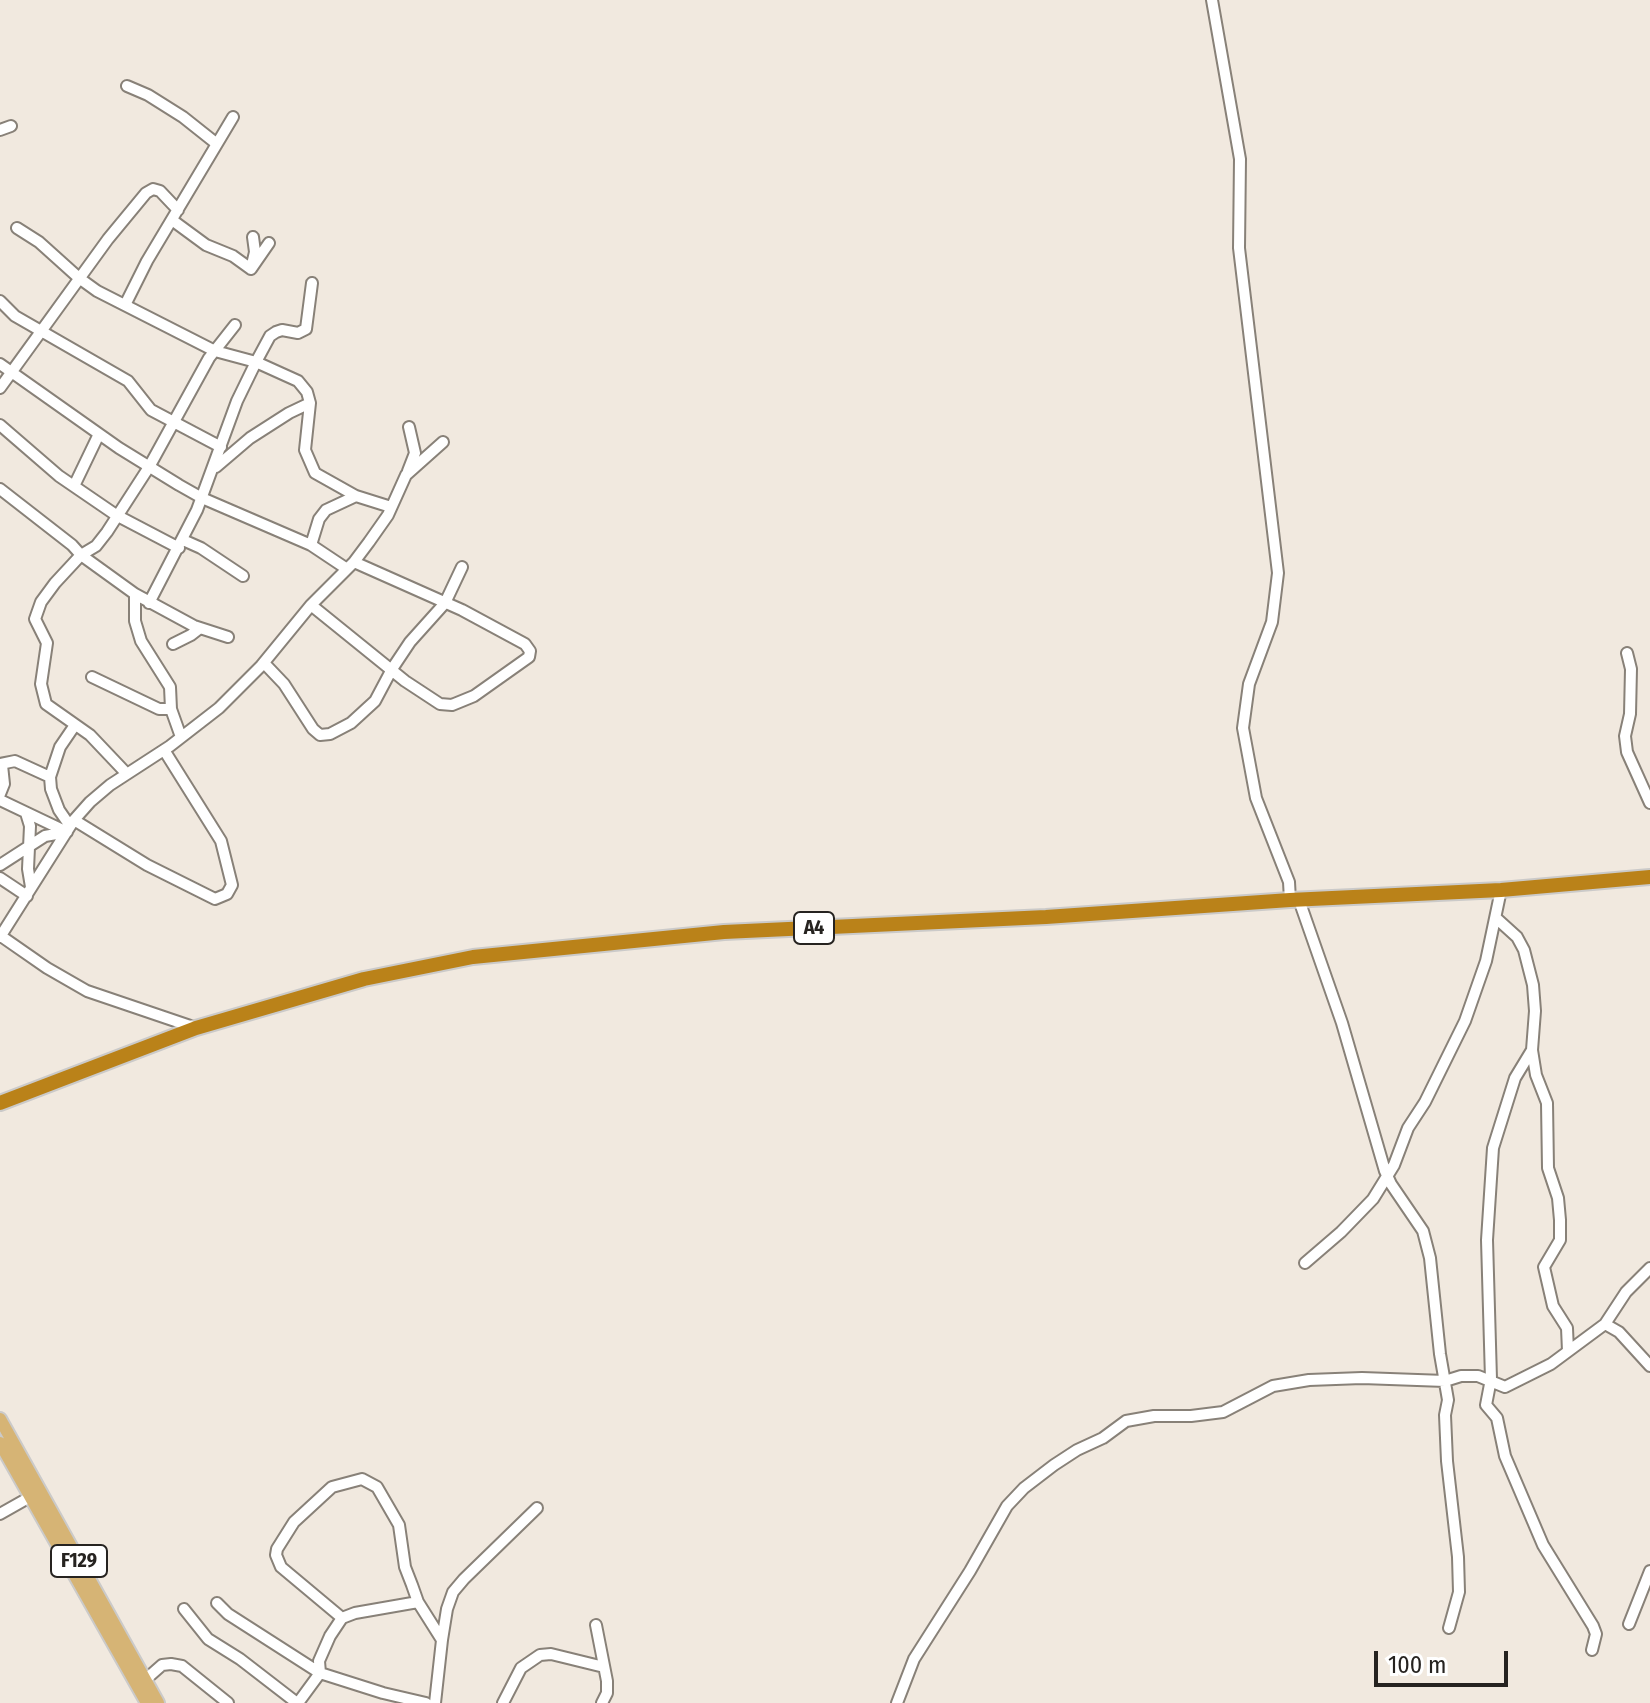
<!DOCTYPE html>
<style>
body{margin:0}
#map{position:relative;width:1650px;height:1703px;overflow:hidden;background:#f1e9df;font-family:"Fira Sans Condensed",sans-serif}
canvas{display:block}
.scale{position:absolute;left:1374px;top:1651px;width:134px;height:36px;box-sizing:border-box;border:4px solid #262320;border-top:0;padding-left:10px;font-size:24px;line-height:28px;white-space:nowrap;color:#262320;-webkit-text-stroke:6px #fff;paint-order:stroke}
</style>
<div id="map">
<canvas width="1650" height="1703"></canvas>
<div class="scale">100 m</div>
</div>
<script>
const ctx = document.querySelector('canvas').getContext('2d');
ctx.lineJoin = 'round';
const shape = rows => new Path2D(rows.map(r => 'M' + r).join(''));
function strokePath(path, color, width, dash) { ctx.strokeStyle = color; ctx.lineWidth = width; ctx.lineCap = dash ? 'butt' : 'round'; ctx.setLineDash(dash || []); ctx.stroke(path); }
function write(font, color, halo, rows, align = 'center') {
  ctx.font = font + ' "Fira Sans Condensed",sans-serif'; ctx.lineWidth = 7; ctx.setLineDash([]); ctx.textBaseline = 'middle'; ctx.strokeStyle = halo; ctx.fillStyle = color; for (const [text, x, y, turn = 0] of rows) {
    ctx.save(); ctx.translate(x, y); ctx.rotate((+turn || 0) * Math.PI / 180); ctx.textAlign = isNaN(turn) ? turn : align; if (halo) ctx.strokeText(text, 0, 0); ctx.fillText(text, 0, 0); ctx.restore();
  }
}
const minor = shape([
 [1212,0,1240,159,1239,248,1278,573,1272,622,1249,684,1243,728,1256,798,1289,882,1290,900],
 [127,86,148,95,183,117,217,144],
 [0,130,11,126],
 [172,220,206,245,233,256,251,269],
 [17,228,39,242,79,278,97,291,215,351,256,362,298,381,307,392,310,403,305,450,315,473,356,496,391,507],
 [253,237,255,252,251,269,269,243],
 [0,301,15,316,128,381,151,410,221,447],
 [125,305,147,261,233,117],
 [0,364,119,448,179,485,202,498,311,545,347,569],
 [0,388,108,239,146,193,153,189,160,191,178,210],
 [0,425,59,476,116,515,179,548],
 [216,467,250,438,289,413,310,403],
 [408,471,415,453,409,427],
 [74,486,99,434],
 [0,489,72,545,81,555,135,594,194,626,228,637],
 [183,540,201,548,243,576],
 [311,545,319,519,326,510,356,496],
 [135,594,135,621,141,641,170,687,171,709,181,737],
 [149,603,197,510,237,401,256,362,270,336,276,332,282,330,298,333,306,329,312,283],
 [311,605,405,681,440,704,452,705,474,696,529,657,530,651,525,644,462,610,354,562],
 [173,644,191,635,200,628],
 [1627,653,1631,669,1630,714,1625,736,1627,752,1650,803],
 [264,663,284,684,313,729,320,735,330,734,351,723,375,701,392,669,410,642,445,603,462,567],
 [92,677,159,709,171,709],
 [0,764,15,761,50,777],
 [127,774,90,735,46,704,41,684,47,643,35,619,41,602,55,583,81,555,96,546,107,532,149,467,209,358,235,325],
 [0,794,4,784,2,765],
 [0,800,65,831],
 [26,813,30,826,28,869,31,887],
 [74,820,147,865,215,899,227,894,232,885,221,841,164,750],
 [70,826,59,810,51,789,50,777,60,747,75,725],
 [0,865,45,836,67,832],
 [0,878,27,896],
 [1299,900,1342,1023,1385,1171,1391,1184,1423,1231,1430,1258,1440,1354,1448,1400,1445,1415,1447,1461,1458,1557,1459,1592,1449,1628],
 [1496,918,1517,937,1524,950,1533,985,1535,1011,1532,1050,1536,1075,1547,1103,1548,1168,1558,1198,1560,1220,1560,1240,1544,1267,1553,1306,1567,1328,1568,1351],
 [1,936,47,968,87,991,196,1028],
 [0,937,74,820,90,802,110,785,170,746,219,708,261,666,311,605,354,562,369,542,388,515,406,475,443,442],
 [1532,1050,1515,1078,1493,1148,1487,1240,1491,1379,1486,1405,1497,1418,1505,1456,1543,1545,1593,1626,1596,1634,1592,1650],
 [1305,1263,1341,1232,1373,1199,1394,1165,1408,1128,1425,1102,1465,1021,1486,961,1501,890],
 [1605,1324,1619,1332,1650,1366],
 [0,1514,30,1497],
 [217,1603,228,1614,320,1673,383,1693,426,1703],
 [184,1609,208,1639,240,1659,297,1703],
 [342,1618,281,1567,276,1555,277,1549,294,1522,332,1487,362,1479,377,1487,399,1525,405,1567,412,1585,418,1602,442,1640,435,1703],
 [1629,1624,1650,1571],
 [596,1625,607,1681,607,1693,602,1703],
 [442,1640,447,1609,453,1592,464,1579,537,1508],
 [145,1680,162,1665,171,1664,182,1666,228,1703],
 [298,1703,320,1673,319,1661,330,1636,342,1618,355,1613,418,1602],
 [503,1703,521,1668,540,1655,551,1654,604,1667],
 [897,1703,914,1659,970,1571,1007,1506,1024,1488,1054,1465,1077,1450,1103,1438,1126,1421,1154,1416,1191,1416,1223,1412,1273,1386,1309,1380,1362,1378,1445,1381,1461,1376,1478,1376,1505,1387,1551,1364,1605,1324,1626,1292,1650,1268]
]);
const major = shape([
 [0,1419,158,1703],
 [0,1443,147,1703]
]);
const highway = shape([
 [0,1103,196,1028,364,979,473,957,724,932,1046,917,1290,900,1501,890,1650,877]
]);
strokePath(minor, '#888178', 14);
strokePath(major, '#cbcac9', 16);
strokePath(highway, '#cbcac9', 18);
strokePath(minor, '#fff', 10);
strokePath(major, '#d6b475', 12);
strokePath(highway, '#ba8219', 14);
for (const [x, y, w] of [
 [814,928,40],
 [79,1561,56]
]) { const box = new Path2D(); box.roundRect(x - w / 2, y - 16, w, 32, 6); ctx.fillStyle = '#fff'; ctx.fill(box); strokePath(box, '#262320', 2); }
write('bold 20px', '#262320', null, [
 ["A4",814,928],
 ["F129",79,1561]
]);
</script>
